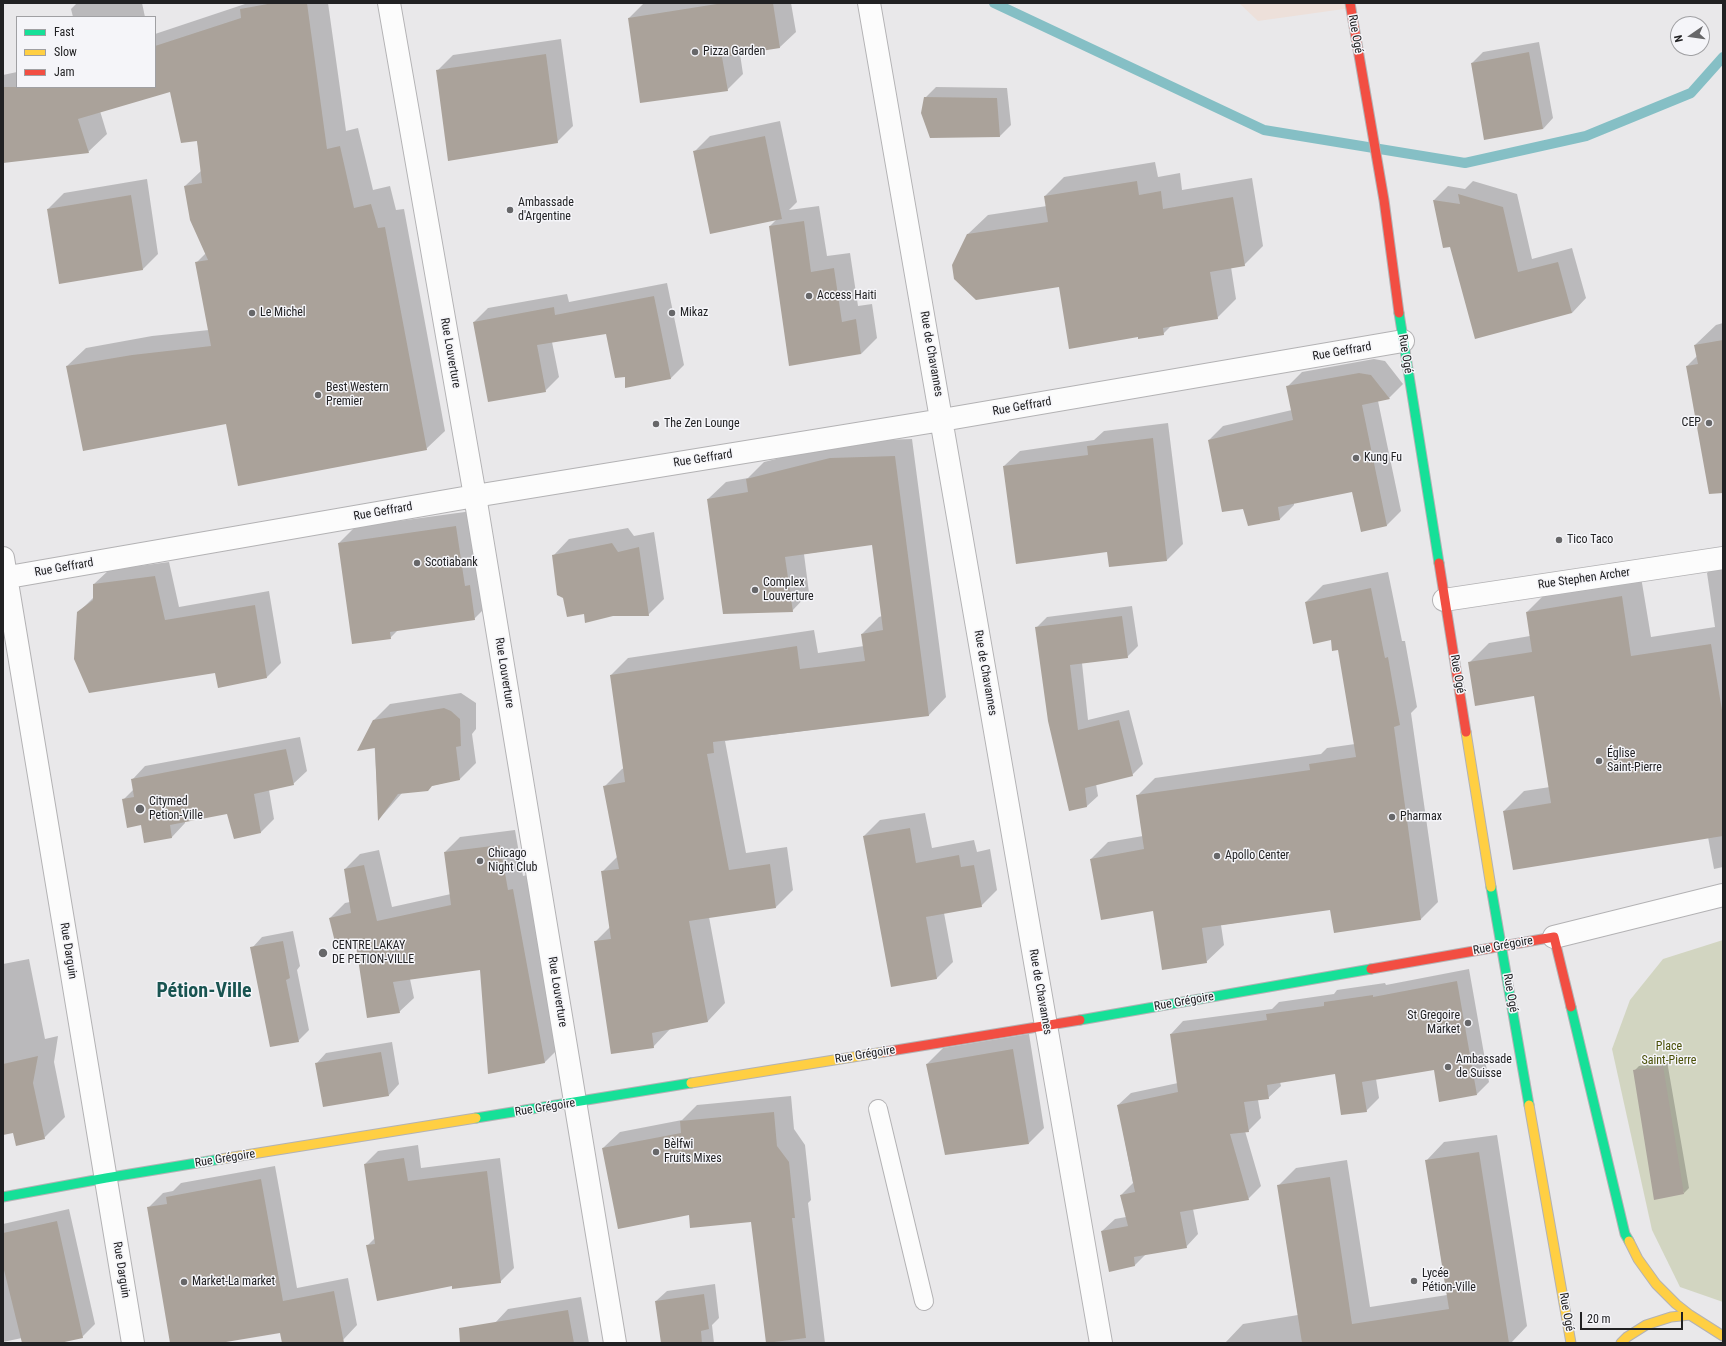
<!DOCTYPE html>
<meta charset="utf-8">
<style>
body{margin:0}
#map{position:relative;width:1726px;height:1346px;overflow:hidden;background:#e9e8ea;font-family:"Roboto Condensed",sans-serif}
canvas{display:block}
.frame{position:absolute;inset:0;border:4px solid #212123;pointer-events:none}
.legend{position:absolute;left:16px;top:16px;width:140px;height:72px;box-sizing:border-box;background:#f5f5f9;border:1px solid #a0a0a3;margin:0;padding:5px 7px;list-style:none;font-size:12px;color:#212123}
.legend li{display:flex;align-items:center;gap:8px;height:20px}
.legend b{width:20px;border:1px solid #a0a0a3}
.north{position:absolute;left:1670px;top:16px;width:40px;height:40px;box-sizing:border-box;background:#f5f5f9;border:1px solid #a0a0a3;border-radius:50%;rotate:257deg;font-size:11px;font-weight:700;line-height:16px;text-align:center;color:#212123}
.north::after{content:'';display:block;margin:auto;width:14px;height:18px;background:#676769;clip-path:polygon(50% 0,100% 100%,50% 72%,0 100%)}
.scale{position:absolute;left:1580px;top:1312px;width:103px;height:18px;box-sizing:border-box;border:2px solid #212123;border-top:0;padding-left:5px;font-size:12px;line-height:14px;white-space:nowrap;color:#212123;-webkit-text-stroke:3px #f5f5f9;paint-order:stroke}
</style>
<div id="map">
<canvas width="1726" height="1346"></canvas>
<div class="frame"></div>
<ul class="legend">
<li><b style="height:5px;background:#16e098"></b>Fast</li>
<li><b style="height:5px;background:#ffcf43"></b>Slow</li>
<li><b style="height:5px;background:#f24e42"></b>Jam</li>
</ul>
<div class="north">N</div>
<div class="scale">20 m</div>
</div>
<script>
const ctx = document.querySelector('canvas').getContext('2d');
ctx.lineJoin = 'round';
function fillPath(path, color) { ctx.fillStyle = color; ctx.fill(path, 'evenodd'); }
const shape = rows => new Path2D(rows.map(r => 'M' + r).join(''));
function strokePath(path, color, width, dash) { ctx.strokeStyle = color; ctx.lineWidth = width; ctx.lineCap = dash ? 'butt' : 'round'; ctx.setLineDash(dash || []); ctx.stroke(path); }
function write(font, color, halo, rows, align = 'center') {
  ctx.font = font + ' "Roboto Condensed",sans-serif'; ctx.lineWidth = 3; ctx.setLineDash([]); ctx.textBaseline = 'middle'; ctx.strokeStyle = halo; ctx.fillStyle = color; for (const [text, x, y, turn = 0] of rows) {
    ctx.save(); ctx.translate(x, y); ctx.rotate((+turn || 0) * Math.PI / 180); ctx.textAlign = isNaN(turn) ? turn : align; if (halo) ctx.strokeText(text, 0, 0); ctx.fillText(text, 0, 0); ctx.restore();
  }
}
fillPath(shape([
 [1239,3,1350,3,1351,8,1258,21]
]), '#ede0da');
fillPath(shape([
 [1723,940,1723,1302,1680,1287,1652,1230,1612,1049,1630,1000,1663,959]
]), '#d2d5c1');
fillPath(shape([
 [77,3,142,3,145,17,73,17,71,9],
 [248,3,328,3,346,131,358,128,373,190,390,186,396,210,404,209,445,431,426,449,227,423,67,366,86,348,152,336,209,330,196,263,206,253,185,186,202,170,197,140,171,90,100,111,107,134,88,152,3,162,3,75,17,72,17,87,155,87,155,34],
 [644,3,791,3,796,32,780,47,740,54,743,74,727,90,629,18],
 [561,39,573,126,557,142,437,71,453,55],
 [1539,42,1553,118,1543,129,1472,63,1483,52],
 [936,87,1007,88,1011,125,1000,136,931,137,925,98],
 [780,121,797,202,789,210,819,206,827,256,850,253,858,306,872,304,877,338,861,354,770,226,778,218,694,152,710,136],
 [1155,162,1158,177,1180,173,1182,190,1252,178,1263,246,1244,265,1231,267,1236,299,1217,318,1171,326,1163,334,1139,335,1059,286,968,234,988,215,1047,206,1045,196,1064,177],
 [147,179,158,254,142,270,48,209,64,193],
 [1473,181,1517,194,1532,259,1572,248,1586,298,1572,313,1451,246,1444,247,1434,200,1448,186,1465,189],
 [667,283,684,365,670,379,626,376,607,333,552,342,559,377,545,391,474,322,488,308,567,294,569,302],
 [1723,323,1723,479,1687,366,1697,356,1695,345,1716,325],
 [1374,359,1385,361,1403,384,1389,398,1378,401,1401,511,1387,525,1361,530,1353,490,1294,503,1294,505,1280,519,1249,525,1243,507,1209,440,1223,426,1292,410,1288,386,1302,372],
 [1168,423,1183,544,1167,560,1110,566,1108,551,1004,466,1020,451,1094,440,1104,431],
 [912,439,946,697,929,715,725,741,746,853,787,847,793,890,776,907,709,917,725,1003,708,1021,671,1028,653,1047,595,942,610,927,602,872,618,856,605,786,622,769,624,768,611,675,628,658,814,630,818,653,864,646,862,634,879,617,882,616,873,544,804,554,809,593,792,611,708,499,726,482,748,478,764,462,848,441],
 [472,511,490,603,474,619,399,629,390,638,339,543,355,527],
 [628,528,634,536,654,532,664,599,648,615,554,555,569,539],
 [1723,558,1723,867,1714,869,1708,837,1504,811,1524,791,1550,787,1535,695,1469,663,1489,643,1530,636,1527,612,1546,593,1641,577,1651,637,1715,627,1707,573],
 [169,562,179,607,269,591,281,663,267,677,219,686,216,672,78,613,94,597,94,584,109,570],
 [1388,572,1402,641,1405,641,1417,707,1411,713,1438,902,1421,919,1334,931,1331,909,1221,925,1224,945,1206,962,1154,910,1091,859,1108,842,1143,836,1138,795,1155,778,1321,754,1327,748,1355,744,1339,649,1306,602,1323,585],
 [1132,606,1138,646,1127,657,1082,663,1088,720,1129,710,1143,764,1132,775,1096,784,1098,796,1087,806,1070,810,1036,628,1047,617],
 [461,693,476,703,476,729,472,734,476,763,460,779,402,793,379,819,373,721,390,704],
 [300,737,307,771,293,784,269,790,274,819,261,832,234,838,228,813,185,821,185,823,172,837,145,842,142,824,123,800,134,789,132,780,145,766],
 [925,813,932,848,974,840,977,852,990,849,997,890,981,906,944,913,953,962,937,978,892,986,864,836,880,820],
 [515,830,523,876,527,875,560,1047,545,1062,489,1072,481,969,410,979,414,998,399,1012,355,938,330,918,345,903,350,902,345,869,360,854,379,850,392,907,451,894,445,852,460,837],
 [293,931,300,966,297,970,309,1030,298,1041,252,948,262,937],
 [29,959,45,1039,58,1036,54,1062,65,1117,44,1138,13,1132,3,1134,3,964],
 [1469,969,1489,1082,1477,1094,1435,1069,1376,1079,1379,1098,1366,1111,1335,1073,1280,1082,1281,1086,1268,1098,1258,1100,1261,1118,1248,1131,1245,1131,1261,1186,1248,1199,1193,1209,1198,1234,1186,1247,1146,1254,1135,1265,1110,1271,1102,1231,1115,1219,1126,1217,1121,1195,1133,1183,1118,1105,1131,1093,1178,1083,1171,1034,1183,1021,1272,1009,1279,1002,1334,994,1337,990,1385,983,1386,985],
 [1029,1034,1044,1128,1029,1143,927,1064,943,1048],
 [392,1042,399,1084,389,1095,316,1064,326,1053],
 [1667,1061,1689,1188,1684,1193,1634,1071,1639,1066],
 [791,1096,794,1129,805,1145,811,1200,808,1203,825,1343,767,1343,752,1221,689,1214,603,1148,620,1132,682,1120,697,1105],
 [1497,1135,1527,1326,1511,1343,1225,1343,1243,1324,1298,1315,1278,1186,1296,1168,1347,1160,1370,1307,1447,1295,1426,1161,1444,1142],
 [418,1145,421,1168,500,1158,514,1268,500,1282,453,1285,367,1246,375,1238,365,1164,378,1151],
 [275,1166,297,1288,348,1278,357,1325,343,1340,326,1343,283,1343,281,1332,214,1343,171,1343,149,1207,163,1193,173,1191,181,1183],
 [69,1209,95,1324,82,1337,56,1343,23,1343,22,1338,3,1342,3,1224],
 [715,1284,719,1318,712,1325,714,1343,662,1343,656,1301,667,1291],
 [581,1297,589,1343,498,1343,495,1323,508,1309]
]), '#0003');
strokePath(shape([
 [994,3,1264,130,1465,163,1586,136,1691,93,1723,57]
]), '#85bfc5', 10);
fillPath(shape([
 [273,3,307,3,327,149,340,146,354,208,371,204,378,228,385,227,427,450,238,486,226,424,83,451,66,366,132,355,211,346,195,262,208,260,190,220,184,186,202,183,197,141,181,143,170,92,78,119,89,153,3,163,3,87,155,87,155,46,241,18,240,9],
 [723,3,773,3,780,48,722,57,728,91,640,103,628,18],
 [1529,52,1543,129,1484,140,1471,63],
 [546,54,558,143,448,161,436,70],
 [924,97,997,98,1000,137,930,138,921,113],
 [765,136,782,219,710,234,693,151],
 [1137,181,1139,195,1161,191,1163,209,1233,197,1245,266,1210,272,1218,319,1163,328,1164,335,1138,339,1138,337,1069,349,1059,287,976,300,954,279,952,265,967,234,1048,222,1044,196],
 [1458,194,1503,207,1518,272,1558,262,1572,313,1475,339,1450,247,1443,248,1433,200,1460,204],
 [131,195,143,270,59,284,47,209],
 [804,221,811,272,834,268,842,322,856,319,861,354,789,366,769,226],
 [654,296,671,379,625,388,625,377,615,378,606,334,537,345,546,392,488,402,473,322,554,307,555,315],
 [1723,340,1723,493,1709,494,1686,366,1698,364,1694,345],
 [1359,373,1371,375,1390,399,1362,405,1387,526,1361,532,1352,492,1278,507,1280,520,1248,526,1243,509,1222,512,1208,440,1293,420,1286,386],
 [1153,438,1167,561,1109,567,1107,552,1016,564,1003,466,1088,455,1087,446],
 [895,456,929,716,713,742,714,753,707,754,729,870,770,864,776,908,689,921,708,1022,652,1033,654,1048,611,1054,594,941,611,939,601,871,619,869,603,786,625,782,610,675,797,646,800,669,865,661,861,634,883,630,872,545,785,557,793,612,723,614,707,499,748,492,746,479,830,458],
 [456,526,465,586,470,585,475,620,390,632,391,639,352,644,338,543],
 [612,543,618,552,639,547,649,616,613,616,585,623,584,614,567,617,563,598,557,595,552,555],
 [155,576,165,620,255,605,267,678,218,688,215,673,89,693,74,659,77,612,93,600,93,584],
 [1371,588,1385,658,1388,657,1400,725,1394,727,1421,920,1334,933,1330,910,1202,928,1207,963,1162,970,1153,911,1101,920,1090,859,1144,849,1136,795,1310,770,1309,764,1356,757,1338,650,1332,651,1331,640,1313,644,1305,602],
 [1622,596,1631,656,1711,644,1723,716,1723,836,1513,870,1503,811,1551,803,1534,696,1475,706,1468,662,1532,652,1526,612],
 [1122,616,1128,658,1070,665,1078,730,1119,720,1133,776,1085,788,1087,807,1069,811,1048,721,1035,627],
 [444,708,451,711,460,719,461,746,456,747,460,780,432,786,428,791,398,794,378,821,375,748,357,751,373,720],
 [286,749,294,785,254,794,261,833,234,839,227,814,170,825,172,838,144,843,141,825,127,828,122,799,134,797,131,779],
 [910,828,916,863,959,855,961,867,974,865,982,907,926,917,937,979,891,987,863,836],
 [500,845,508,890,513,889,545,1063,488,1074,480,970,393,982,400,1013,367,1018,355,939,335,942,329,918,351,913,344,869,364,865,377,921,451,905,444,852],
 [283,941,290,978,286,980,299,1042,270,1047,250,947],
 [1457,981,1477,1095,1439,1102,1434,1070,1362,1082,1367,1112,1341,1115,1335,1074,1267,1085,1269,1099,1244,1102,1249,1132,1230,1134,1249,1200,1180,1212,1187,1248,1134,1257,1135,1266,1109,1272,1101,1231,1128,1226,1120,1195,1135,1192,1117,1105,1178,1092,1170,1034,1267,1020,1266,1014,1324,1006,1324,1002,1373,995,1373,997],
 [1013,1049,1029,1144,945,1155,926,1064],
 [381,1052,389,1096,323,1107,315,1063],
 [38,1056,33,1083,45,1139,16,1146,13,1133,3,1135,3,1064],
 [1663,1066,1684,1194,1654,1200,1633,1070],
 [774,1112,777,1146,789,1162,795,1218,792,1218,806,1338,766,1343,751,1222,690,1228,689,1215,618,1229,602,1148,681,1133,680,1121],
 [1479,1152,1509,1343,1302,1343,1277,1185,1330,1177,1352,1324,1449,1309,1425,1160],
 [404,1158,408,1181,487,1171,501,1283,452,1289,452,1286,377,1301,366,1245,375,1244,364,1164],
 [261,1179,283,1301,334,1291,344,1343,282,1343,280,1333,220,1343,170,1343,147,1207,167,1204,166,1197],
 [57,1221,83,1338,60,1343,22,1343,3,1266,3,1233],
 [704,1294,709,1329,701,1331,702,1343,661,1343,655,1301],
 [568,1310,574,1343,460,1343,459,1328]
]), '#aaa29a');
const lane = shape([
 [878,1109,924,1301]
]);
const street = shape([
 [389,3,475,496,615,1343],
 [869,3,1101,1343],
 [3,558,133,1343],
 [3,578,475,496,942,420,1403,341],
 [1444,600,1723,558],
 [1554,937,1723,895]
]);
const fast = shape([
 [1399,313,1439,563],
 [1491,887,1529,1105],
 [1571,1007,1625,1234,1629,1241],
 [1080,1020,1371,969],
 [476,1118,691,1083],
 [3,1197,106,1178,221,1159]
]);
const slow = shape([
 [1466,732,1491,887],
 [691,1083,884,1052],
 [1529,1105,1571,1343],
 [221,1159,476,1118],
 [1629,1241,1638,1259,1656,1284,1676,1304,1690,1315,1723,1336],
 [1621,1343,1627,1337,1646,1325,1671,1317,1690,1315]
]);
const jam = shape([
 [1350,3,1384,200,1399,313],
 [1439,563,1466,732],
 [1371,969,1554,937,1571,1007],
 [884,1052,1080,1020]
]);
strokePath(lane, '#b3b2b4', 20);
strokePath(street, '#b3b2b4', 24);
strokePath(fast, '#b3b2b4', 11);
strokePath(slow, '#b3b2b4', 11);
strokePath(jam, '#b3b2b4', 11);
strokePath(lane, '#fcfcfc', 18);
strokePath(street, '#fcfcfc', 22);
strokePath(fast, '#16e098', 9);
strokePath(slow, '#ffcf43', 9);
strokePath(jam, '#f24e42', 9);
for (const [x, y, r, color] of [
 [695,52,4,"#676769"],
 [510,210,4,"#676769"],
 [809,296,4,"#676769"],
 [252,313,4,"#676769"],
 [672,313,4,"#676769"],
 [318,395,4,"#676769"],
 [1709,423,4,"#676769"],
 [656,424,4,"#676769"],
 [1356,458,4,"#676769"],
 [1559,540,4,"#676769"],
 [417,563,4,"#676769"],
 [755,590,4,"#676769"],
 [1599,761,4,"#676769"],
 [140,809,5,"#676769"],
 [1392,817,4,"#676769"],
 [1217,856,4,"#676769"],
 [480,861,4,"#676769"],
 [323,953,5,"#676769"],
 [1468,1023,4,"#676769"],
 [1448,1067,4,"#676769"],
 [656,1152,4,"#676769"],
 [1414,1281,4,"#676769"],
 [184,1282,4,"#676769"]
]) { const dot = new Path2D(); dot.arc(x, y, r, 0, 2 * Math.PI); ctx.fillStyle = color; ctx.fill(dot); strokePath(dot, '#f5f5f9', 1.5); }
write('12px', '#212123', '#f5f5f9', [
 ["Rue Ogé",1355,34,80],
 ["Rue Geffrard",1342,352,-10],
 ["Rue Louverture",450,353,80],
 ["Rue de Chavannes",931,354,80],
 ["Rue Ogé",1405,354,81],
 ["Rue Geffrard",1022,407,-10],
 ["Rue Geffrard",703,459,-9],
 ["Rue Geffrard",383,512,-10],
 ["Rue Geffrard",64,568,-10],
 ["Rue Stephen Archer",1584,579,-8],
 ["Rue Louverture",504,673,81],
 ["Rue de Chavannes",985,673,80],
 ["Rue Ogé",1457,674,80],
 ["Rue Grégoire",1503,946,-10],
 ["Rue Darguin",68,951,81],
 ["Rue Louverture",557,992,81],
 ["Rue de Chavannes",1040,992,80],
 ["Rue Ogé",1510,993,80],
 ["Rue Grégoire",1184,1002,-10],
 ["Rue Grégoire",865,1055,-9],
 ["Rue Grégoire",545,1108,-9],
 ["Rue Grégoire",225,1159,-9],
 ["Rue Darguin",121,1270,81],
 ["Rue Ogé",1566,1312,80]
]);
write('12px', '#212123', '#f5f5f9', [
 ["Pizza Garden",703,52],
 ["Ambassade",518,203],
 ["d'Argentine",518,217],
 ["Access Haiti",817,296],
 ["Le Michel",260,313],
 ["Mikaz",680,313],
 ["Best Western",326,388],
 ["Premier",326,402],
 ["CEP",1701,423,"right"],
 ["The Zen Lounge",664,424],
 ["Kung Fu",1364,458],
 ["Tico Taco",1567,540],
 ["Scotiabank",425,563],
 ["Complex",763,583],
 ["Louverture",763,597],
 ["Église",1607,754],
 ["Saint-Pierre",1607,768],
 ["Citymed",149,802],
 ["Petion-Ville",149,816],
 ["Pharmax",1400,817],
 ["Chicago",488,854],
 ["Night Club",488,868],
 ["Apollo Center",1225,856],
 ["CENTRE LAKAY",332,946],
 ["DE PETION-VILLE",332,960],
 ["St Gregoire",1460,1016,"right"],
 ["Market",1460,1030,"right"],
 ["Ambassade",1456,1060],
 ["de Suisse",1456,1074],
 ["Bèlfwi",664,1145],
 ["Fruits Mixes",664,1159],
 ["Lycée",1422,1274],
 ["Pétion-Ville",1422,1288],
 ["Market-La market",192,1282]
], 'left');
write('12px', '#4a5007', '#f5f5f9', [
 ["Place",1669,1047],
 ["Saint-Pierre",1669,1061]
]);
write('bold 20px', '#195451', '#f5f5f9', [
 ["Pétion-Ville",204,992]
]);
</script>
